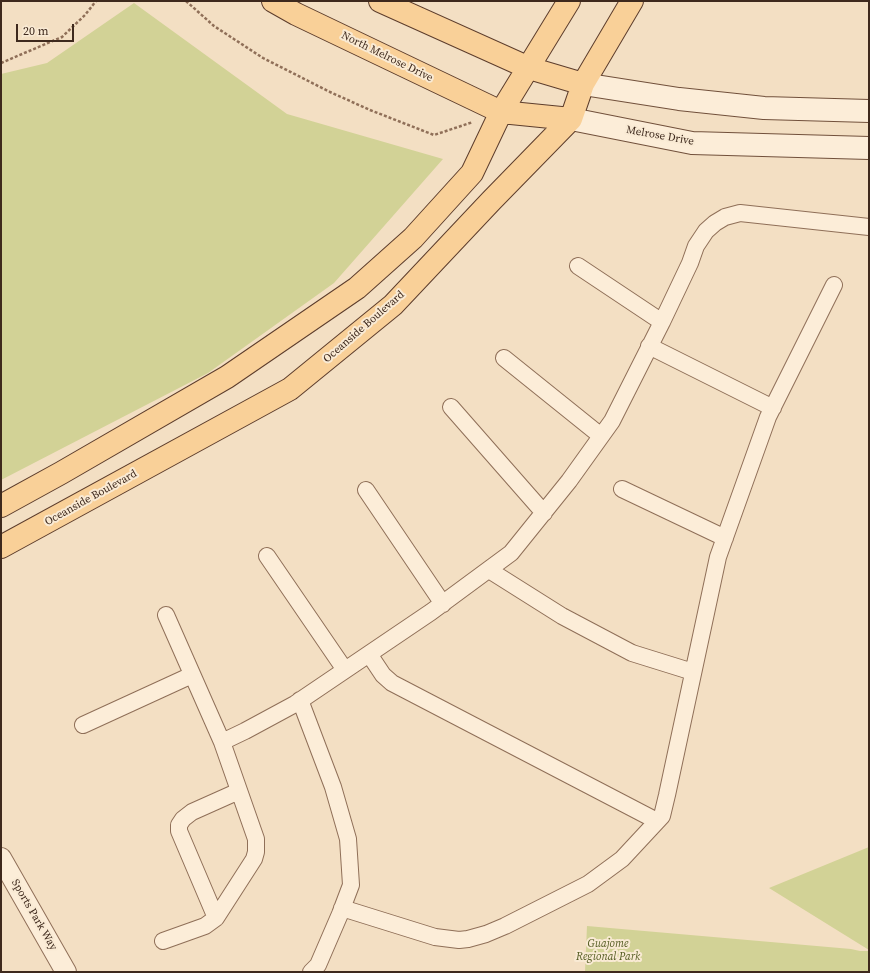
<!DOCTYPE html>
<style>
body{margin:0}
#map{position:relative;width:870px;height:973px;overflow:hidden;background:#f3dfc3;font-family:"Source Serif 4",serif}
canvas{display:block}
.frame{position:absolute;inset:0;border:2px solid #3e291d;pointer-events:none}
.scale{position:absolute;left:16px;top:24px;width:58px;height:18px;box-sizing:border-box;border:2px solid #3e291d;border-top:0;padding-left:5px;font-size:12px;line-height:14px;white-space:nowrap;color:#3e291d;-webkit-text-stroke:3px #f9ead4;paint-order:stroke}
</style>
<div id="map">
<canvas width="870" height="973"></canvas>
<div class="frame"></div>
<div class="scale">20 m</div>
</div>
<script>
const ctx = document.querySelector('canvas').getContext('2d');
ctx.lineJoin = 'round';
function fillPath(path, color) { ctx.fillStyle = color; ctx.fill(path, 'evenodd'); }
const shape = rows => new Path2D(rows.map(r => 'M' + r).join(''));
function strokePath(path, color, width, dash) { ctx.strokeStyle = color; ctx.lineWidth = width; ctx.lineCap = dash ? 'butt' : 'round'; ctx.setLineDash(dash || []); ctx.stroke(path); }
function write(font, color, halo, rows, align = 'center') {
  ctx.font = font + ' "Source Serif 4",serif'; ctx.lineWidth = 4; ctx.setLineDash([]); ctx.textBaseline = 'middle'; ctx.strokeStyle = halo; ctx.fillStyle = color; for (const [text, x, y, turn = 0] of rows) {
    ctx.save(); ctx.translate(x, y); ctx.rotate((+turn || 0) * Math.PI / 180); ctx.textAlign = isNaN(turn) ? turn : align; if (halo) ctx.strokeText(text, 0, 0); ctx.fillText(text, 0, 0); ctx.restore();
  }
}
fillPath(shape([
 [134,3,287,114,443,159,334,283,208,373,1,480,1,74,47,63],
 [869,847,869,950,769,888],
 [587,926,851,949,860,951,869,951,869,972,585,972]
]), '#d2d296');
const minor = shape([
 [578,266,662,322],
 [649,346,773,408],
 [504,358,601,436],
 [451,407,544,513],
 [622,489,725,538],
 [366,490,443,604],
 [267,556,345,670],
 [489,570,562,616,632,653,693,672],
 [369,654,383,675,392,683,657,821],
 [300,700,333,787,348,839,351,885,340,914,318,965,311,972],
 [83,725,192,675],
 [222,742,245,731,295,704,431,612,511,553,569,481,612,421,662,322,690,263,696,246,706,231,715,223,725,217,740,213,869,227],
 [342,908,435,937,459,940,468,939,486,934,505,926,588,884,622,859,662,816,667,795,718,557,768,417,834,285],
 [216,918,179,831,179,825,183,819,192,812,239,791],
 [163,941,205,926,216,918,254,859,256,852,256,839,222,742,166,615]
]);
const tertiary = shape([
 [1,858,66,972]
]);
const secondary = shape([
 [583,84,679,99,764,108,869,111],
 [571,119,692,143,869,148]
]);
const primary = shape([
 [273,1,296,14,501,112,571,119],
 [380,1,529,68,583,84],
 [1,506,61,473,227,377,357,288,413,238,472,173,501,112,569,1],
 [1,547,290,389,393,305,491,201,571,119,583,84,632,1]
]);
strokePath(minor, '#8f6f58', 18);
strokePath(tertiary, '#8f6f58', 22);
strokePath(secondary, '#71503b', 24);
strokePath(primary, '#5d3d2c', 24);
strokePath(shape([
 [186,1,214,26,263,58,330,92,370,110,434,135,473,122],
 [1,63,62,37,85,15,96,1]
]), '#8f6f58', 2.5, [3, 2]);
strokePath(minor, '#fcedd8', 16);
strokePath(tertiary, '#fcedd8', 20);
strokePath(secondary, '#fcedd8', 22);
strokePath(primary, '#f9d098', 22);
write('11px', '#3e291d', '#f9ead4', [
 ["North Melrose Drive",387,57,26],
 ["Melrose Drive",660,136,10],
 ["Oceanside Boulevard",364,327,-41],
 ["Oceanside Boulevard",91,498,-29],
 ["Sports Park Way",34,915,60]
]);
write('italic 11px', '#545c22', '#f9ead4', [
 ["Guajome",608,944],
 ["Regional Park",608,957]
]);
</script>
